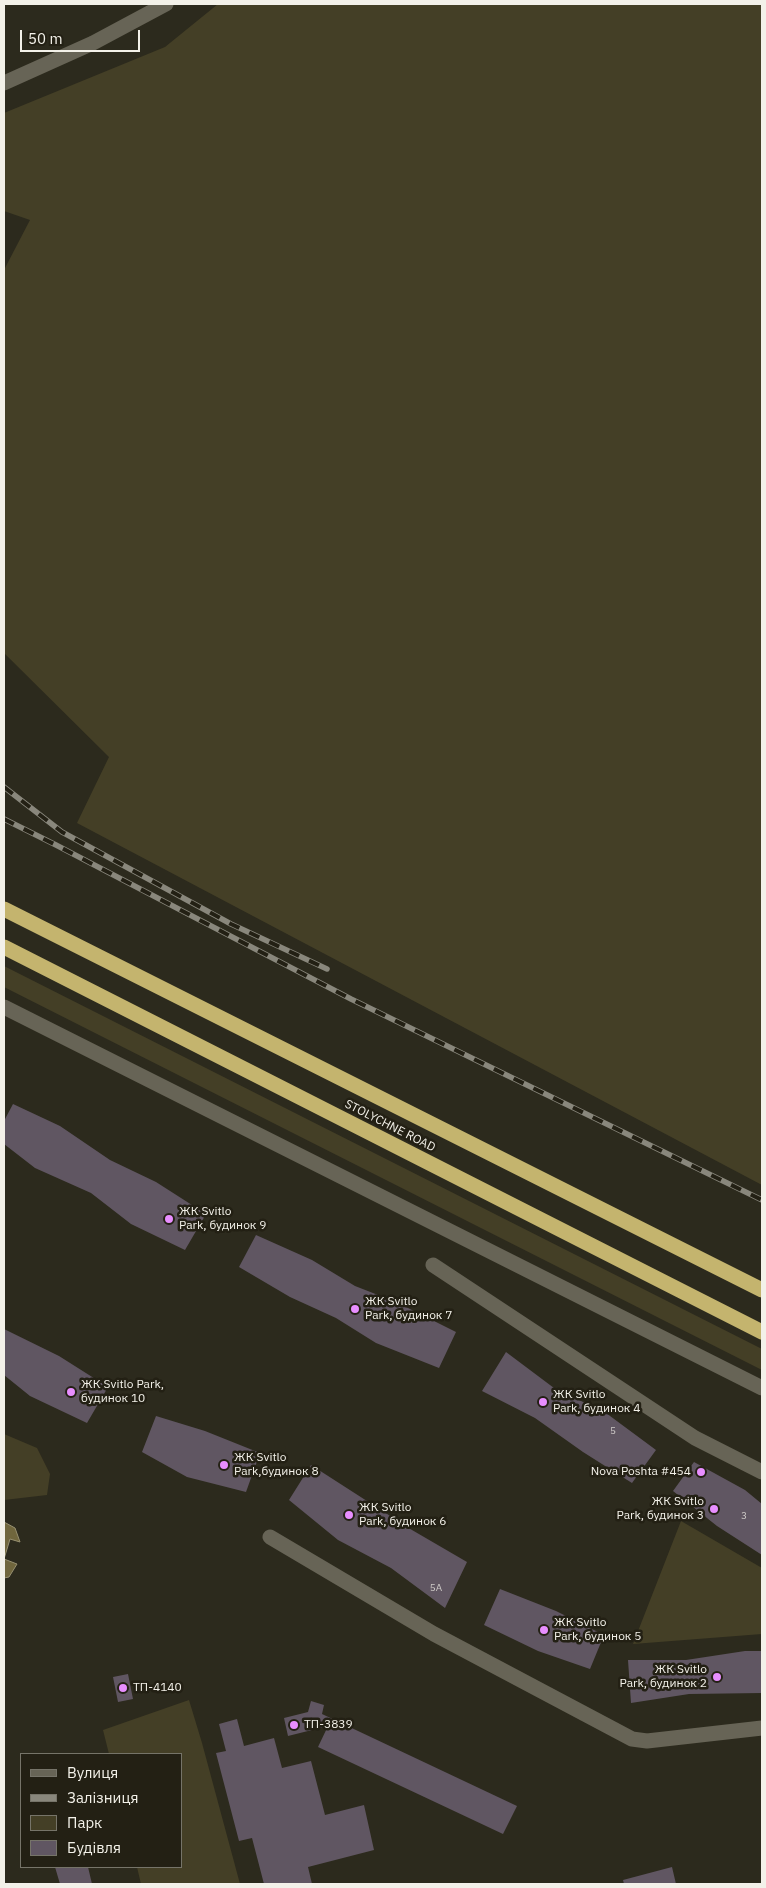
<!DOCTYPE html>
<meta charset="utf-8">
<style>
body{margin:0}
#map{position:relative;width:766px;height:1888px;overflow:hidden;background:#2c2a1d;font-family:"IBM Plex Sans",sans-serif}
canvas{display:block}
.frame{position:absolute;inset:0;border:5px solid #f3f1e9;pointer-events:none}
.legend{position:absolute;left:20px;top:1753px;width:162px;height:115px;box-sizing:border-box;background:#232014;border:1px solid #767469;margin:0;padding:6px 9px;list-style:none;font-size:15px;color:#f3f1e9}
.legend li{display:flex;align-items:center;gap:10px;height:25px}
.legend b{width:25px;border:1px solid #767469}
.scale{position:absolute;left:20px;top:30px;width:120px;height:22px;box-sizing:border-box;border:2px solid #f3f1e9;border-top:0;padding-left:6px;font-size:15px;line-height:18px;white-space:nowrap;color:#f3f1e9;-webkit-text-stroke:4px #232014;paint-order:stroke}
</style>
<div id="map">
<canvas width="766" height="1888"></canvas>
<div class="frame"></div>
<ul class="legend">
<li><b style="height:6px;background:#676456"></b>Вулиця</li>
<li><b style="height:6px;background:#89877c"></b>Залізниця</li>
<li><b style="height:14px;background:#443f26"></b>Парк</li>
<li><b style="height:14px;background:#605662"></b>Будівля</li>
</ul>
<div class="scale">50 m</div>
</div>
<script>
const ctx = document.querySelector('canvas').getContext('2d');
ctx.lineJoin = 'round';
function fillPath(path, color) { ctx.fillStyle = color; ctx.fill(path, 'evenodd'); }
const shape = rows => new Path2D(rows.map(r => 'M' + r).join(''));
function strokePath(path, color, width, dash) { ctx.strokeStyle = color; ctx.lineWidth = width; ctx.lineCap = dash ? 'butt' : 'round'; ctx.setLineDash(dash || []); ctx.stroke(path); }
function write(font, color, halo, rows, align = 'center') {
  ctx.font = font + ' "IBM Plex Sans",sans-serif'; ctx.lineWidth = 5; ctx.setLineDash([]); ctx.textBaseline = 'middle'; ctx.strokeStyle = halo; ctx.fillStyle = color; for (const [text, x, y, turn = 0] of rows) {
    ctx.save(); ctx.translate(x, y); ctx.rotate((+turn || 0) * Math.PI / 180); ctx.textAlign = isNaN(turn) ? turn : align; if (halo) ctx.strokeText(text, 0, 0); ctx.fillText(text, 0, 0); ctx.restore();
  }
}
fillPath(shape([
 [218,4,762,4,762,1185,77,823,109,757,4,653,4,270,30,220,4,211,4,113,165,47],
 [4,966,762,1349,762,1370,4,987],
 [4,1434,37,1448,50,1474,47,1495,4,1500],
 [681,1521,762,1568,762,1634,633,1644],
 [189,1700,202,1743,240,1884,141,1884,137,1867,181,1867,181,1754,109,1754,103,1730]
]), '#443f26');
const water = shape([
 [4,1522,15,1528,20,1542,10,1539,4,1559,17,1564,9,1577,4,1578,4,1522]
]);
fillPath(water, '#70663d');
strokePath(water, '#979071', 1);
fillPath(shape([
 [13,1104,60,1126,110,1160,156,1182,206,1214,185,1250,131,1224,91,1193,35,1168,4,1144,4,1121],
 [256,1235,312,1260,355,1286,396,1302,456,1332,439,1368,376,1343,336,1318,290,1297,239,1267],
 [4,1329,59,1356,108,1387,87,1423,30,1396,4,1375],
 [506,1352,554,1388,606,1413,656,1450,632,1483,583,1452,535,1418,482,1391],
 [156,1416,205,1431,260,1453,246,1492,187,1477,142,1452],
 [694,1462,745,1490,762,1504,762,1555,717,1526,673,1491],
 [311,1465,412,1530,467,1562,445,1608,391,1568,338,1540,289,1500],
 [500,1589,556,1611,604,1635,590,1669,538,1651,484,1625],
 [745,1651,762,1651,762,1693,689,1694,631,1703,628,1660,686,1660],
 [128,1674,133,1699,118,1702,113,1677],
 [311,1701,324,1705,322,1714,517,1806,503,1834,318,1747,328,1726,288,1736,284,1718,308,1712],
 [237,1719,244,1746,274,1738,282,1768,311,1761,325,1815,364,1805,374,1850,308,1867,312,1884,264,1884,252,1838,239,1841,216,1753,226,1751,219,1724],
 [55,1867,88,1867,92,1884,60,1884],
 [672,1867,676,1884,624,1884,623,1880]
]), '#605662');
strokePath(shape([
 [4,83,93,43,166,4],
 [4,1007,762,1388],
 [433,1265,695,1438,762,1472],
 [270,1537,434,1634,632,1739,647,1741,762,1728]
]), '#676456', 15);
strokePath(shape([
 [4,909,762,1290],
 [4,947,762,1332]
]), '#c4b46e', 15);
const rail = shape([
 [4,787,62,832,231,924,327,969],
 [4,819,56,845,351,999,762,1200]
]);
strokePath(rail, '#89877c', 5.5);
strokePath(rail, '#232014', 4, [11]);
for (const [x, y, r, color] of [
 [169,1219,5,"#e88eff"],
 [355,1309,5,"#e88eff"],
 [71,1392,5,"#e88eff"],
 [543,1402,5,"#e88eff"],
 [224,1465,5,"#e88eff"],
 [701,1472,5,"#e88eff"],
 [714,1509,5,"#e88eff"],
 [349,1515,5,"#e88eff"],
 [544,1630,5,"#e88eff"],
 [717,1677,5,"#e88eff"],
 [123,1688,5,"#e88eff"],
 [294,1725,5,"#e88eff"]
]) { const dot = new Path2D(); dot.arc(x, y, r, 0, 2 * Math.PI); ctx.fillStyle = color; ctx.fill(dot); strokePath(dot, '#232014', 2); }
write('10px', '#cecac7', null, [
 ["5",613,1431],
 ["3",744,1516],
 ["5А",436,1588]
]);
write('12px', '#f3f1e9', '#232014', [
 ["STOLYCHNE ROAD",390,1126,27]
]);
write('12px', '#f3f1e9', '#232014', [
 ["ЖК Svitlo",179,1212],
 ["Park, будинок 9",179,1226],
 ["ЖК Svitlo",365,1302],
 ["Park, будинок 7",365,1316],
 ["ЖК Svitlo Park,",81,1385],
 ["будинок 10",81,1399],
 ["ЖК Svitlo",553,1395],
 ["Park, будинок 4",553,1409],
 ["ЖК Svitlo",234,1458],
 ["Park,будинок 8",234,1472],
 ["Nova Poshta #454",691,1472,"right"],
 ["ЖК Svitlo",704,1502,"right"],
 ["Park, будинок 3",704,1516,"right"],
 ["ЖК Svitlo",359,1508],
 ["Park, будинок 6",359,1522],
 ["ЖК Svitlo",554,1623],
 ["Park, будинок 5",554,1637],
 ["ЖК Svitlo",707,1670,"right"],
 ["Park, будинок 2",707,1684,"right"],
 ["ТП-4140",133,1688],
 ["ТП-3839",304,1725]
], 'left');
</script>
